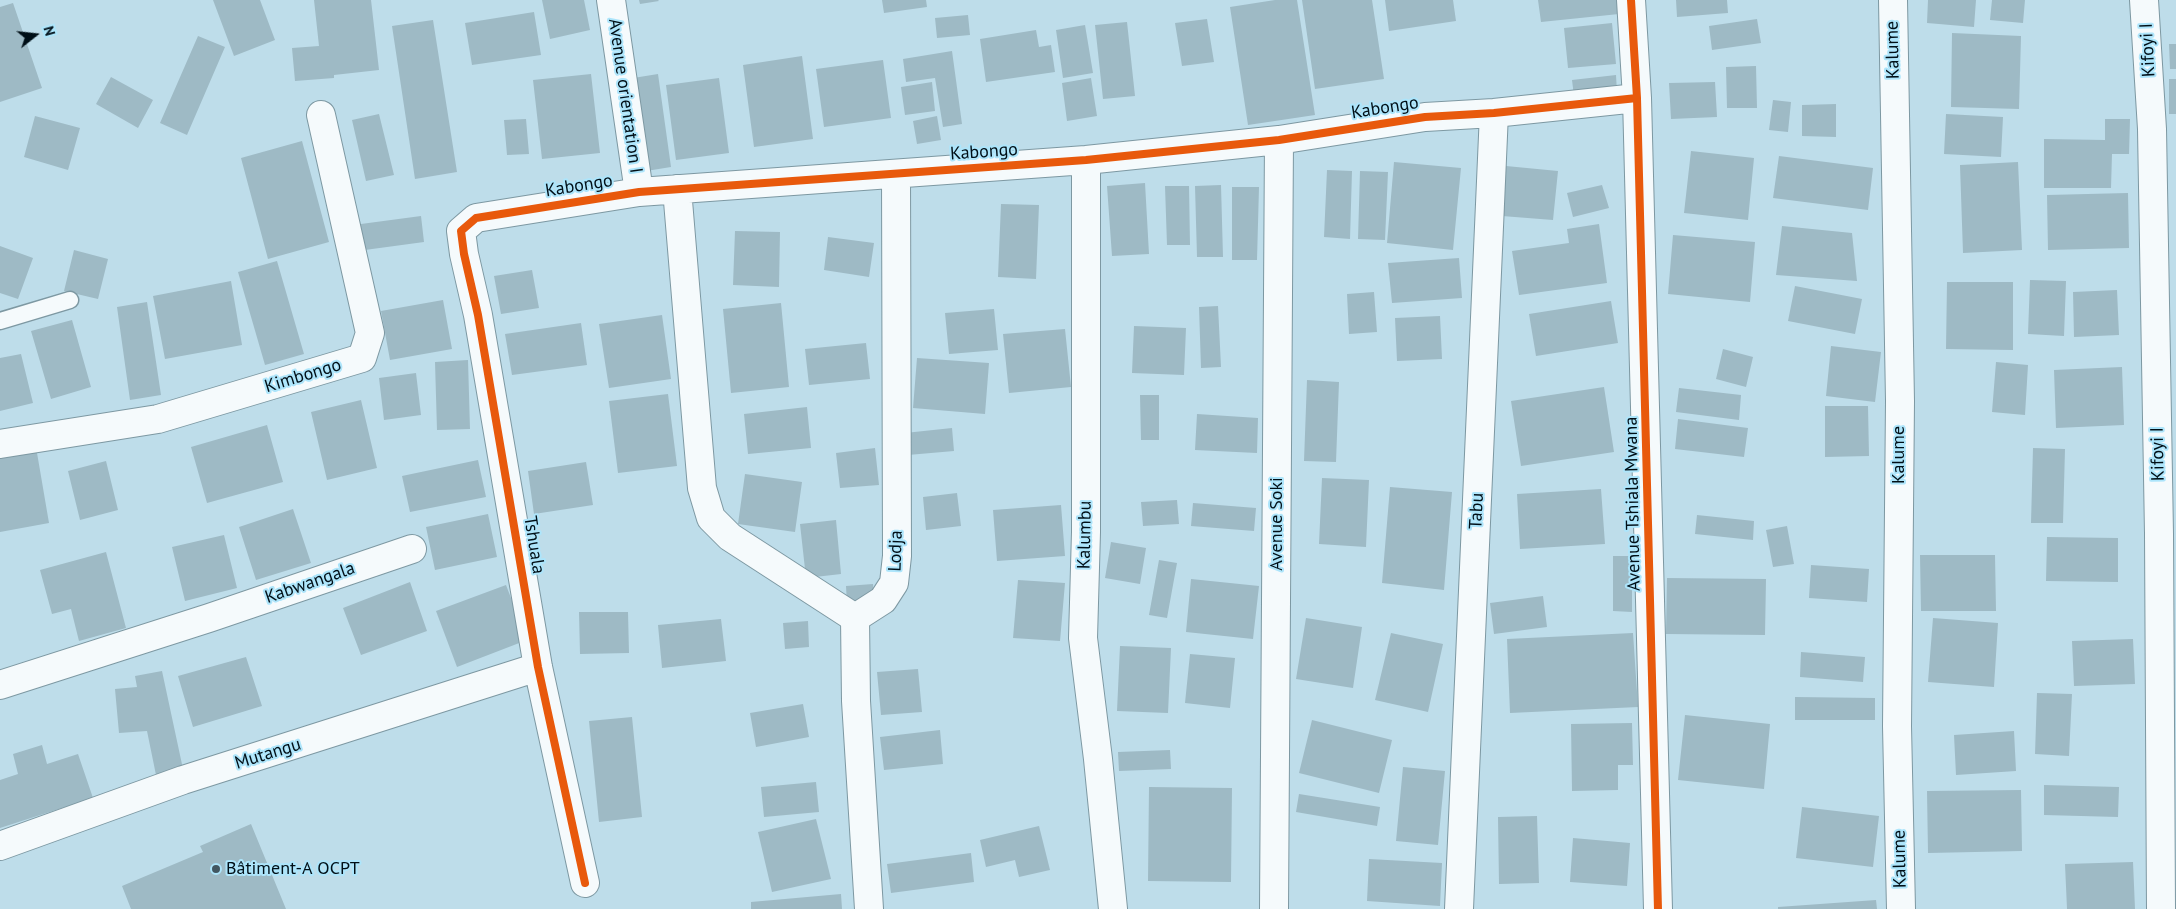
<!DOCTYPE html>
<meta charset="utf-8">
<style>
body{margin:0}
#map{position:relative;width:2176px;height:909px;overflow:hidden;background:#beddea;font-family:"PT Sans",sans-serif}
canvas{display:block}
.north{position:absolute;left:10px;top:10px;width:50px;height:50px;-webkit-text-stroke:4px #ade5fb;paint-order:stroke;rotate:74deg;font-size:14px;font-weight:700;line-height:20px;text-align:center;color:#000f17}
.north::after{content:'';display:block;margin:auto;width:18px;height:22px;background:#000f17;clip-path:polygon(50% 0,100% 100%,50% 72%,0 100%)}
</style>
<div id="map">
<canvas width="2176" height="909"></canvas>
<div class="north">N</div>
</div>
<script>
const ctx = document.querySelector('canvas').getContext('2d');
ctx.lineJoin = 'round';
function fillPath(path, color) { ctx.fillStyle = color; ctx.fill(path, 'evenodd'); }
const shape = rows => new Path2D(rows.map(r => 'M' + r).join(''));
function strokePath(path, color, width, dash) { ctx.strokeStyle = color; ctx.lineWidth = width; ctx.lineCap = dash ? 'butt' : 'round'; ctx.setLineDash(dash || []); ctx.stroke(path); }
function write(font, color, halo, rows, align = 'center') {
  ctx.font = font + ' "PT Sans",sans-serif'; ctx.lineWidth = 4; ctx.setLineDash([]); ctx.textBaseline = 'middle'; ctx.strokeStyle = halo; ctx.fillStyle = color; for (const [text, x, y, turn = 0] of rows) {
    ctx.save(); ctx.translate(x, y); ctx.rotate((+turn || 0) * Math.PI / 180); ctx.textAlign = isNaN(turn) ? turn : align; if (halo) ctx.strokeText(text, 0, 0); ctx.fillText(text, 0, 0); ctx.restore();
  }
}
fillPath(shape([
 [213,0,260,0,275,40,234,56],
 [314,0,371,0,379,70,334,75,334,78,295,81,292,48,319,46],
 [542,0,584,0,590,30,550,39],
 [639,0,658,0,659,1,640,4],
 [882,0,926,0,927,7,884,13],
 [1275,0,1297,0,1315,115,1248,125,1230,7],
 [1302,0,1372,0,1384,79,1315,89],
 [1385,0,1453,0,1456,21,1389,31],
 [1538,0,1617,0,1619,14,1541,22],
 [1676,0,1727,0,1728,13,1677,17],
 [1928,0,1976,0,1974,27,1927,23],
 [1992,0,2025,0,2023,23,1990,20],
 [13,3,42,88,0,102,0,7],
 [534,12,541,55,472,65,465,23],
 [968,15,970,35,937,38,935,18],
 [1207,19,1214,62,1182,66,1175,23],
 [1757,19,1761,43,1712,50,1709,26],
 [433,20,457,172,415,179,392,26],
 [1127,22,1135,96,1103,99,1095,25],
 [1612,23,1616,64,1568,68,1564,28],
 [1085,25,1093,73,1063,78,1056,30],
 [1036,30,1039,47,1051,45,1055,72,986,82,980,39],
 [1952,33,2021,36,2019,109,1951,107],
 [198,36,225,47,187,135,160,123],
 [2169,44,2176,44,2176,69,2170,69],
 [952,51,962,124,943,127,935,78,906,82,903,59],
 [802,56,813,139,754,147,743,65],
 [883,60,891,118,824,127,816,69],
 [1756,66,1757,108,1727,108,1726,67],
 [591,74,600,153,542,159,533,80],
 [658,74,671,167,640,172,627,79],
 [1616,75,1617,92,1574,96,1572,80],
 [111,77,153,100,138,128,96,104],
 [719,78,729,153,676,160,666,85],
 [1091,78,1097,116,1067,121,1062,83],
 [2169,79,2176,79,2176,114,2169,114],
 [932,82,935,111,905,115,901,87],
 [1715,82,1717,117,1671,119,1669,83],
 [1773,100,1791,102,1788,132,1769,130],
 [1836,104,1836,137,1802,136,1802,105],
 [379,114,394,175,366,181,352,120],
 [1946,114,2003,117,2001,157,1944,154],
 [35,116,80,128,68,170,24,157],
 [937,116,941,140,917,144,913,121],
 [526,119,529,154,507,155,504,120],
 [2105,119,2130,119,2129,154,2112,154,2111,188,2044,188,2044,139,2105,140],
 [302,141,329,242,268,259,241,158],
 [1691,151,1754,158,1748,220,1684,213],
 [1779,156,1873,168,1868,210,1773,198],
 [1394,162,1461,168,1453,250,1387,243],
 [2018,162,2022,250,1963,253,1960,165],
 [1506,166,1558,171,1553,220,1502,216],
 [1327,170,1352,171,1350,239,1324,237],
 [1360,171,1388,172,1385,240,1358,239],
 [1145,183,1149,254,1112,256,1107,186],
 [1221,185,1223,257,1197,257,1195,186],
 [1602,185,1609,208,1573,217,1567,193],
 [1165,186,1189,186,1190,245,1167,245],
 [1232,187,1259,187,1257,260,1232,260],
 [2128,193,2129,248,2048,250,2047,195],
 [1001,204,1039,205,1036,279,998,277],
 [421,216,424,242,350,252,346,226],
 [1599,224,1607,283,1519,295,1512,251,1569,243,1567,229],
 [1782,226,1852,233,1857,281,1776,275],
 [735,231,780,232,779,287,733,285],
 [1673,235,1755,242,1750,302,1668,294],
 [828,237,874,243,869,277,824,270],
 [0,246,33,258,18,299,0,293],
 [74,250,108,259,98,299,64,291],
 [1459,258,1462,298,1392,303,1388,263],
 [277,261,304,354,265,365,238,272],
 [532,270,539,308,501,314,494,276],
 [2030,280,2066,281,2064,336,2028,334],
 [231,281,242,345,165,359,153,296],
 [1947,282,2013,282,2013,350,1946,349],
 [1795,286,1862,299,1855,334,1788,321],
 [2117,290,2119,335,2074,337,2073,292],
 [1374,292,1377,332,1349,334,1347,294],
 [443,300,452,349,390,360,381,311],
 [1611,301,1618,343,1536,356,1529,314],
 [147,302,161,395,130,400,117,307],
 [781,303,789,387,731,393,723,309],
 [1218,306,1221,367,1201,368,1199,307],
 [994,309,998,350,949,354,945,313],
 [662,315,671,379,609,388,599,324],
 [1440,316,1442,359,1397,361,1395,318],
 [72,320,91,387,51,399,31,331],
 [581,323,587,365,512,375,505,334],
 [1134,326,1186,328,1184,375,1132,373],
 [1065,329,1071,387,1009,393,1003,334],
 [866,343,870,379,809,385,805,349],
 [1831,346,1881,352,1875,402,1826,396],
 [1723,349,1753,357,1746,387,1716,379],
 [21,354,33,403,0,411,0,358],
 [917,358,989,363,985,414,913,408],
 [468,360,470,429,437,430,435,362],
 [1996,362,2028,365,2025,415,1992,412],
 [2122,367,2124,425,2056,428,2054,370],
 [416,373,421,415,384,420,379,378],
 [1307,380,1339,382,1336,462,1304,461],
 [1604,387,1614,452,1521,466,1511,401],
 [1679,388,1741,395,1739,420,1676,412],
 [668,394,677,466,618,473,609,401],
 [1140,395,1159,395,1159,440,1141,440],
 [361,400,377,468,327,480,311,412],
 [1825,406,1868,406,1869,456,1825,457],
 [807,407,811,448,748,454,744,414],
 [1197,414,1258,418,1257,453,1195,450],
 [1678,419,1748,428,1744,457,1675,449],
 [267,425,283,482,207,503,191,447],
 [952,428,954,451,908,455,905,433],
 [36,447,49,523,0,532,0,453],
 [875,448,879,485,840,488,836,453],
 [2033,448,2065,449,2063,523,2031,523],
 [478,460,486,497,410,512,402,476],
 [106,461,118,510,80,520,68,471],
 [586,462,593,505,534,514,528,471],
 [745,474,802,482,795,532,738,524],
 [1322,478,1369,480,1366,547,1319,544],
 [1390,487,1452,492,1444,590,1382,583],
 [1601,489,1605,544,1520,549,1517,494],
 [957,493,961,526,926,530,923,497],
 [1177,500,1179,524,1143,526,1141,502],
 [1193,503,1256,508,1254,531,1191,526],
 [1061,505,1065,556,997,561,993,510],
 [293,509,311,563,256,580,239,527],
 [488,514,497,557,435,570,426,527],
 [1697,515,1754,521,1753,540,1695,534],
 [836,520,841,574,806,578,800,524],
 [1787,526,1794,564,1773,567,1766,530],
 [224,535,237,588,185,601,172,547],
 [2047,537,2118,538,2118,582,2046,581],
 [1111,542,1146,548,1140,584,1105,578],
 [106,552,126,628,79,641,71,609,52,614,40,570],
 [1920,555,1995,555,1996,611,1921,611],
 [1613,556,1632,556,1632,612,1613,611],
 [1159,560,1177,563,1167,618,1149,615],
 [1811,565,1869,569,1867,602,1809,598],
 [1667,578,1766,579,1765,635,1666,634],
 [1191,579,1259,586,1253,639,1186,632],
 [1018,580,1065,583,1060,641,1013,638],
 [410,582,427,631,361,655,343,608],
 [873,584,874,602,847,604,846,586],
 [506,585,527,640,457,667,436,611],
 [1543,596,1547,627,1494,634,1490,603],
 [579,612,628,612,629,653,580,654],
 [1306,618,1362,627,1353,688,1296,679],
 [1933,618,1998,623,1994,687,1928,682],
 [721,619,726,661,662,668,658,625],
 [808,621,809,647,785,649,783,623],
 [1391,633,1443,644,1428,712,1375,700],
 [1633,633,1638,707,1510,713,1507,639],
 [2133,639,2135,684,2074,686,2072,641],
 [1120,646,1171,648,1168,713,1117,711],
 [1801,652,1865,657,1863,682,1800,677],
 [1190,654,1235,658,1230,708,1185,703],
 [246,657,262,706,193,727,178,676],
 [918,669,922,712,881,715,877,672],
 [162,671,183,769,156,775,147,731,119,733,115,689,137,687,135,676],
 [2037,693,2072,694,2069,756,2035,754],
 [1795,697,1875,698,1875,720,1795,720],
 [803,704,809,737,756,747,750,713],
 [1685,715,1770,724,1764,789,1678,780],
 [632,717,642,817,599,822,589,721],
 [1312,720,1392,740,1379,793,1299,773],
 [1632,723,1633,765,1618,765,1618,790,1572,791,1571,724],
 [940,730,943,764,884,770,880,737],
 [2014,731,2016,771,1956,775,1954,735],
 [42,745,47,764,78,754,93,798,0,828,0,780,18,774,13,754],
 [1170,750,1171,769,1119,771,1118,752],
 [1403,767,1445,771,1438,845,1396,841],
 [816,782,819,812,764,817,761,787],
 [2044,785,2119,787,2118,817,2044,815],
 [1149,787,1232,788,1231,882,1148,881],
 [2021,790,2022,851,1928,853,1927,791],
 [1299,794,1380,807,1377,826,1296,812],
 [1802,807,1879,816,1873,867,1796,858],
 [1537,816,1539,883,1499,884,1498,817],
 [816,819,831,879,772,892,758,832],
 [251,824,286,909,131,909,122,886,203,852,200,846],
 [1039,826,1050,870,1019,877,1015,860,986,867,980,840],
 [1573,838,1630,843,1627,886,1570,882],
 [971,853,974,882,891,893,887,864],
 [1369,859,1442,863,1440,906,1367,901],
 [2133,862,2135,909,2067,909,2065,864],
 [841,894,842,909,751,909,751,902],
 [1876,900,1877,909,1778,909,1778,907]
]), '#9ebac5');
const service = shape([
 [0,321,70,300]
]);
const minor = shape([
 [611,0,639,192],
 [1631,0,1637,98,1658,909],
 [1893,0,1900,401,1897,726,1901,909],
 [2144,0,2152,129,2159,534,2161,909],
 [1086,160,1086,532,1083,638,1098,759,1113,909],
 [677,189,702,488,711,518,730,537,855,618],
 [0,444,158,419,362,358,370,333,321,115],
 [0,685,209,618,412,549],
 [0,846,183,780,538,667],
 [585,883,538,667,478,315,464,254,461,231,476,218,639,192,1086,160,1279,140,1425,117,1494,113,1637,98],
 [869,909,856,701,855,618,883,600,894,583,897,556,896,174],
 [1274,909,1279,140],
 [1459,909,1494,113]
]);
strokePath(service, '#7d98a2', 19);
strokePath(minor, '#7d98a2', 30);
strokePath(service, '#f5fafc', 16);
strokePath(minor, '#f5fafc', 28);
strokePath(shape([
 [1631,0,1637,98,1658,909],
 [585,883,538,667,478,315,464,254,461,231,476,218,639,192,1086,160,1279,140,1425,117,1494,113,1637,98]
]), '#e8590c', 8);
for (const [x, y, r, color] of [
 [216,869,5,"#425761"]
]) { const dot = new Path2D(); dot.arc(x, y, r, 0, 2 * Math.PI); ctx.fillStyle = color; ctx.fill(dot); strokePath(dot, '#ade5fb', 2); }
write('18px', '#000f17', '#ade5fb', [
 ["Kalume",1893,50,-91],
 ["Kifoyi I",2148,50,-93],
 ["Avenue orientation I",625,96,82],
 ["Kabongo",1385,108,-9],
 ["Kabongo",984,152,-4],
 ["Kabongo",579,186,-9],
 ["Kimbongo",303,376,-17],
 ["Kifoyi I",2158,454,-91],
 ["Kalume",1899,455,-90],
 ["Avenue Tshiala Mwana",1633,504,-91],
 ["Tabu",1477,511,-87],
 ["Avenue Soki",1277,524,-90],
 ["Kalumbu",1085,535,-89],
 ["Tshuala",534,545,81],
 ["Lodja",896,551,-88],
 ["Kabwangala",310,583,-19],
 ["Mutangu",268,754,-17],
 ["Kalume",1900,859,-91]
]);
write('18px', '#000f17', '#ade5fb', [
 ["Bâtiment-A OCPT",226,869]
], 'left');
</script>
